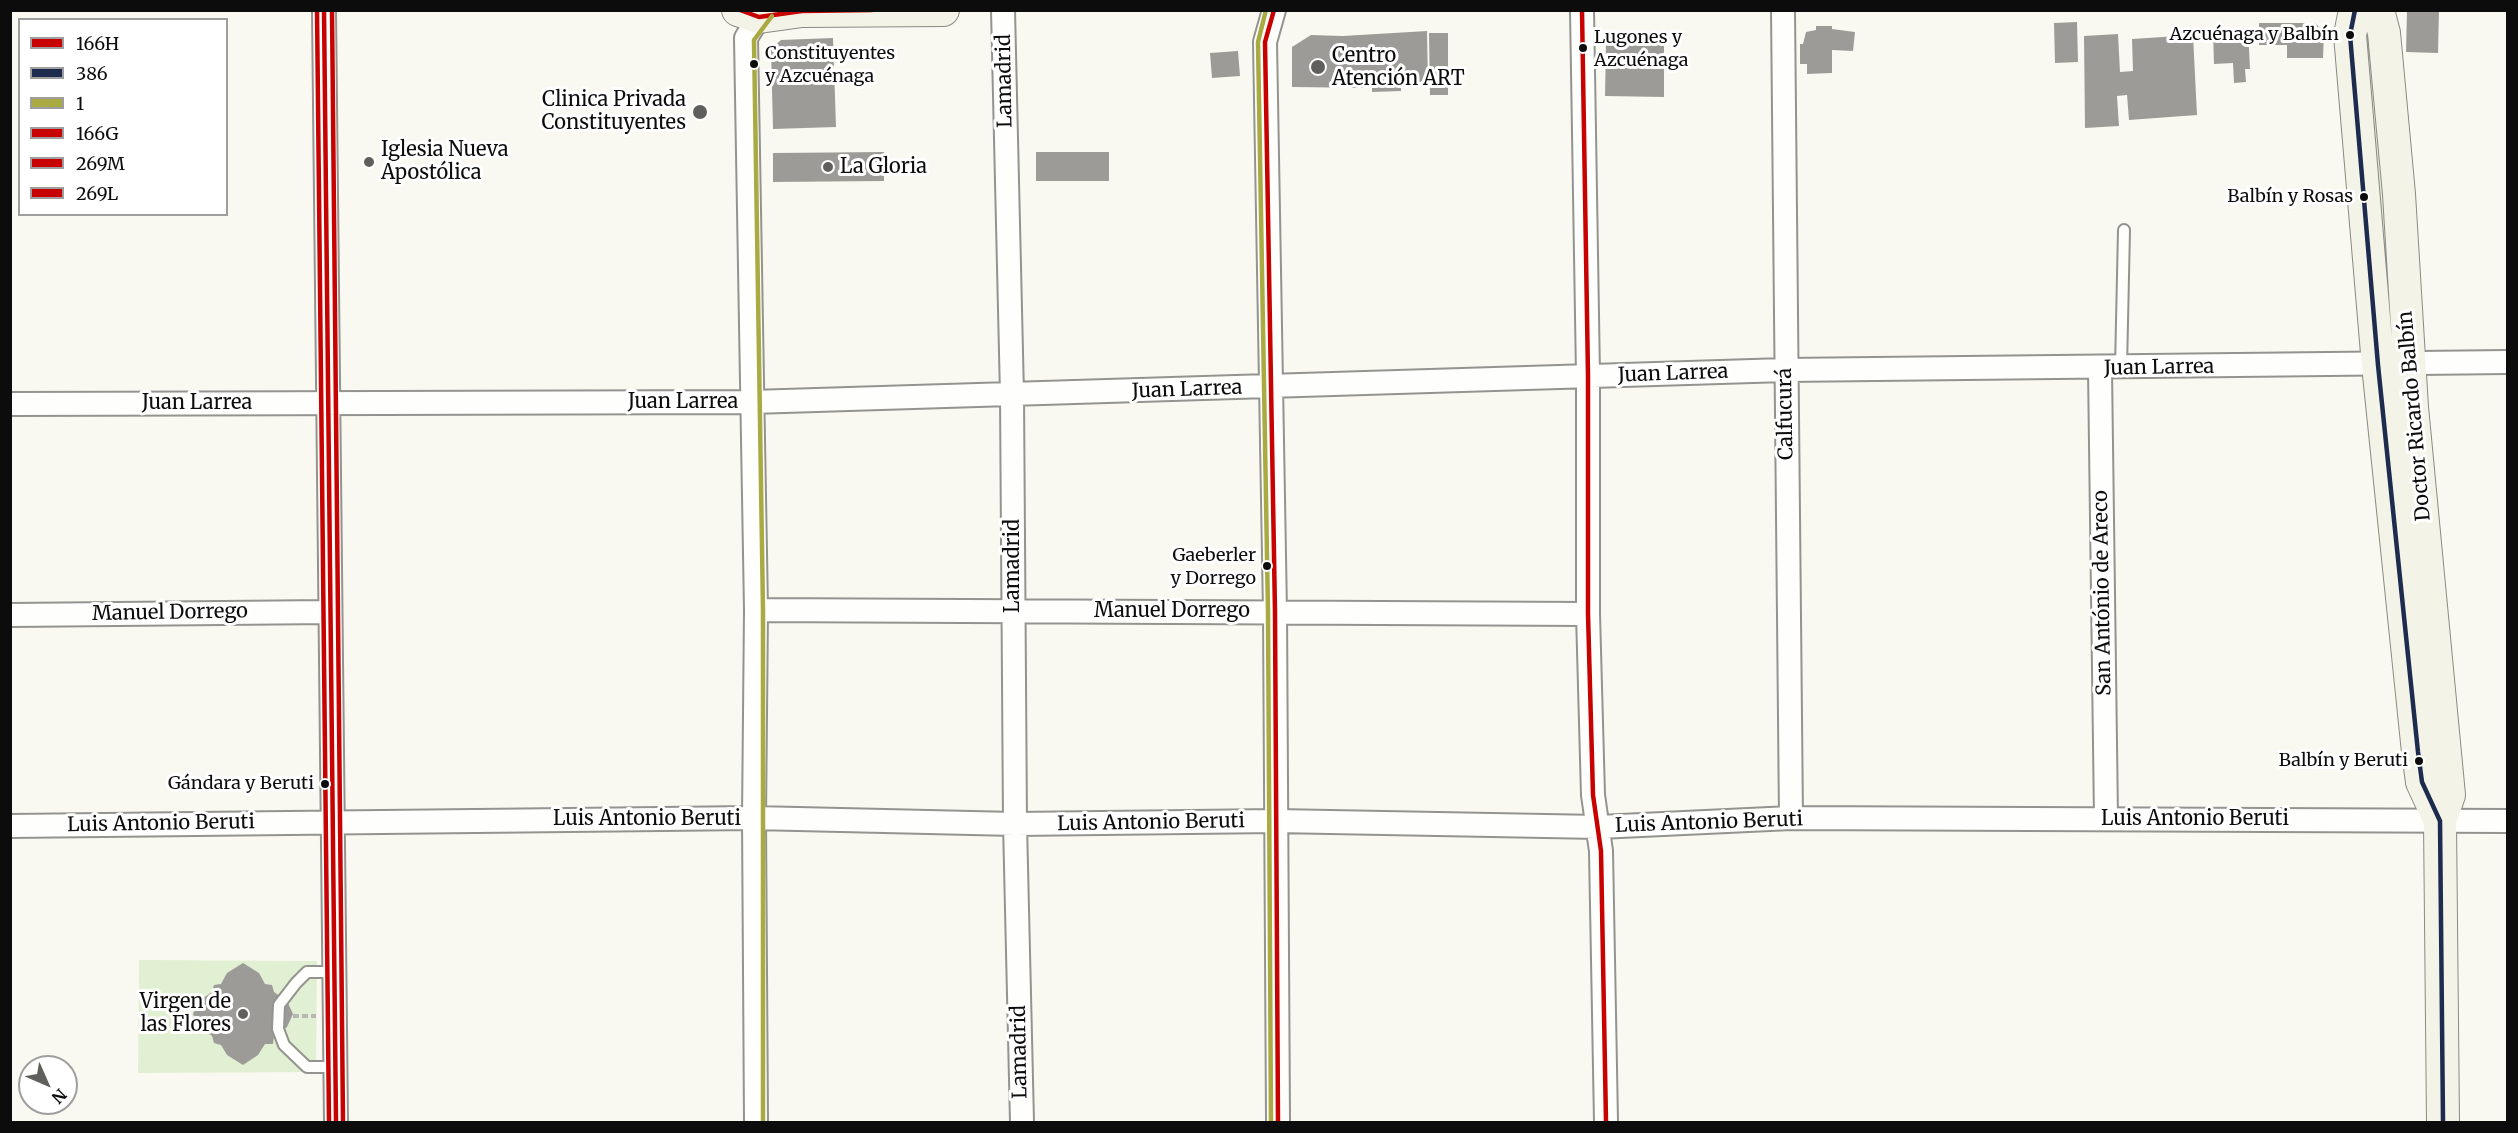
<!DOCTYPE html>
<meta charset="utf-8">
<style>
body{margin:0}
#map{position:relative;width:2518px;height:1133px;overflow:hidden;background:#faf9f1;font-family:Merriweather,serif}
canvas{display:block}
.frame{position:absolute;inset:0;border:12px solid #0c0c0c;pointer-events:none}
.legend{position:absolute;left:18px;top:18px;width:210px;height:198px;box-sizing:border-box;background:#fff;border:2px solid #9e9e9e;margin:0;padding:8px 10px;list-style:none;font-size:18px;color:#0c0c0c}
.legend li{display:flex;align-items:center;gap:12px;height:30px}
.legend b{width:30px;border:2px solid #9e9e9e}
.north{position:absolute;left:18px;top:1055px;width:60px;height:60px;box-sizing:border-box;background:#fff;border:2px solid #9e9e9e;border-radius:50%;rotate:135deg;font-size:16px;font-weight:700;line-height:24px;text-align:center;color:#0c0c0c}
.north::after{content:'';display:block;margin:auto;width:21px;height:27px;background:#5f5f5c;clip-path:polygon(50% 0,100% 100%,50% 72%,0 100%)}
</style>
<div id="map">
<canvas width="2518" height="1133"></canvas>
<div class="frame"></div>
<ul class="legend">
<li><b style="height:8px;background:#c70201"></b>166H</li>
<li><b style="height:8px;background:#1d2b4f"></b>386</li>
<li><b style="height:8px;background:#aaaa43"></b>1</li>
<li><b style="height:8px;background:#c70201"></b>166G</li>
<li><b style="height:8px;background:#c70201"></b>269M</li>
<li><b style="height:8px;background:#c70201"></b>269L</li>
</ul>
<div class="north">N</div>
</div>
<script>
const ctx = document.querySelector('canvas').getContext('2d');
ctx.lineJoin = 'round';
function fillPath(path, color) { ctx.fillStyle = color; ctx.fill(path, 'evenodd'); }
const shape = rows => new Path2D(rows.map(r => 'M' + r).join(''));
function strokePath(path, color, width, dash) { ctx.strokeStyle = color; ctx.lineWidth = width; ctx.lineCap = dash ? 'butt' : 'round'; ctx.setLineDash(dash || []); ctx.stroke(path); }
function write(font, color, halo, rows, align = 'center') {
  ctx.font = font + ' Merriweather,serif'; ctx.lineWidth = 6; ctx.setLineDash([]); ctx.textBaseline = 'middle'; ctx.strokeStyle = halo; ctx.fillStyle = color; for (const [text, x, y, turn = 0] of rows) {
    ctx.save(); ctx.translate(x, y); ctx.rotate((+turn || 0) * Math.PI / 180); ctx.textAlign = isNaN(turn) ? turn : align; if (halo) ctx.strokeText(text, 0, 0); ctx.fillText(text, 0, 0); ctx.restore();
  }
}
fillPath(shape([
 [2371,29,2396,342,2392,343,2365,30],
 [139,960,317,961,316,1072,138,1073]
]), '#e1efd2');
fillPath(shape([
 [2407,10,2439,10,2438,53,2406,52],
 [2077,22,2078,62,2055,63,2054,23],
 [2259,23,2315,23,2324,32,2323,58,2287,58,2287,45,2259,45],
 [1816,26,1832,26,1832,29,1855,32,1853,51,1832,50,1832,73,1807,74,1807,64,1800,64,1800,44,1803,44,1806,32,1816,30],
 [2248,28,2250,69,2245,69,2246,82,2234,83,2233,63,2214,64,2213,30],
 [1427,31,1428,84,1401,86,1401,91,1372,92,1372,88,1292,87,1292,47,1311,35,1343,36],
 [1429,33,1448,33,1448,95,1430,95],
 [2118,34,2120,72,2133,71,2132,39,2193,35,2197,115,2129,120,2127,95,2117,96,2119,126,2085,128,2084,36],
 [833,38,836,127,773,129,771,49,781,40],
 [1606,44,1664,44,1664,97,1605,96],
 [1238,51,1240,76,1212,78,1210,53],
 [884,152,884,181,773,182,773,153],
 [1036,152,1109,152,1109,181,1036,181],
 [243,963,259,973,265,984,272,985,274,992,287,1001,293,1014,287,1027,274,1036,273,1044,265,1044,258,1055,243,1065,227,1055,221,1045,214,1043,212,1036,199,1027,193,1014,199,1001,212,992,214,985,221,984,227,973]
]), '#9c9b97');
const lane = shape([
 [2121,368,2124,230],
 [334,972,307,972,296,983,279,1005,278,1029,284,1045,307,1067,335,1067]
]);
const street = shape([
 [324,10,336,1122],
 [1003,10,1012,395,1015,824,1022,1122],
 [1274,10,1265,42,1275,612,1278,1122],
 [1582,10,1588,376,1588,614,1593,795,1601,851,1606,1122],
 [1783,10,1791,818],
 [2100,369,2106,818],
 [10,404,752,402,1785,370,2508,362],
 [756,610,1588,614],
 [10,615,329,612],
 [10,826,754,818,1015,824,1276,821,1599,827,1791,818,2508,821],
 [756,1122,754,818,756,610,746,38,759,17,767,10]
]);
const secondary = shape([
 [738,10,759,17,802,11,943,10],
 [2355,10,2350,35,2378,365,2418,752,2422,782,2440,821],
 [2378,10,2384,33,2399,194,2412,407,2449,795,2440,821,2443,1122]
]);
strokePath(lane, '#93938f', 14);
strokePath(street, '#93938f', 26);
strokePath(secondary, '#8a8986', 34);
strokePath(shape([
 [293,1016,316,1016]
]), '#b7b7b6', 4, [6, 3]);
strokePath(lane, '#fefefd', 10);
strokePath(street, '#fefefd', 22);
strokePath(secondary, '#f4f3e8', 32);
strokePath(shape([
 [740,10,759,17,802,11,872,10],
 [1274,10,1265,42,1275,612,1278,1122],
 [1582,10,1588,376,1588,614,1593,795,1601,851,1606,1122]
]), '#c70201', 4.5);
strokePath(shape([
 [2355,10,2350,35,2378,365,2418,752,2422,782,2440,821,2443,1122]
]), '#1d2b4f', 4.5);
strokePath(shape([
 [1266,10,1258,42,1268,612,1271,1122],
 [763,1122,763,610,754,40,772,16]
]), '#aaaa43', 4.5);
strokePath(shape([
 [324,10,336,1122]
]), '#c70201', 4.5);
strokePath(shape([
 [317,10,329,1122]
]), '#c70201', 4.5);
strokePath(shape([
 [332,10,343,1122]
]), '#c70201', 4.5);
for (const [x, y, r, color] of [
 [2350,35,5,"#0c0c0c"],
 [1583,48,5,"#0c0c0c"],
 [754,64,5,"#0c0c0c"],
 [1318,67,8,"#5f5f5c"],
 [700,112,8,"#5f5f5c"],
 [369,162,6,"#5f5f5c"],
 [828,167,6,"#5f5f5c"],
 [2364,197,5,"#0c0c0c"],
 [1267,566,5,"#0c0c0c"],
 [2419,761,5,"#0c0c0c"],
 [325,784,5,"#0c0c0c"],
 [243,1014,6,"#5f5f5c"]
]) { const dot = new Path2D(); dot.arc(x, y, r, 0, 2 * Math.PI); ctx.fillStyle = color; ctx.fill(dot); strokePath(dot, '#fff', 2); }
write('18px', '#0c0c0c', '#fff', [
 ["Azcuénaga y Balbín",2339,35],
 ["Lugones y",1594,38,"left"],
 ["Azcuénaga",1594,61,"left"],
 ["Constituyentes",765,54,"left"],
 ["y Azcuénaga",765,77,"left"],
 ["Balbín y Rosas",2353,197],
 ["Gaeberler",1256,556],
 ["y Dorrego",1256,579],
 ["Balbín y Beruti",2408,761],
 ["Gándara y Beruti",314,784]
], 'right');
write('20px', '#0c0c0c', '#fff', [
 ["Centro",1332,56],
 ["Atención ART",1332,79],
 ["Clinica Privada",686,100,"right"],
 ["Constituyentes",686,123,"right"],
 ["Iglesia Nueva",381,150],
 ["Apostólica",381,173],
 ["La Gloria",840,167],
 ["Virgen de",231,1002,"right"],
 ["las Flores",231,1025,"right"]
], 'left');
write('20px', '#0c0c0c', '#fff', [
 ["Lamadrid",1005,81,-91],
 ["Juan Larrea",2159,368,-1],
 ["Juan Larrea",1673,374,-2],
 ["Juan Larrea",1187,390,-2],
 ["Juan Larrea",683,402],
 ["Juan Larrea",197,403],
 ["Calfucurá",1786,414,-91],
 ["Doctor Ricardo Balbín",2415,416,-95],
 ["Lamadrid",1013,566,-90],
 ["San António de Areco",2103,593,-91],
 ["Manuel Dorrego",1172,611],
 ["Manuel Dorrego",170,613,-1],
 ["Luis Antonio Beruti",647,819],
 ["Luis Antonio Beruti",2195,819],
 ["Luis Antonio Beruti",1151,823,-1],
 ["Luis Antonio Beruti",1709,823,-2],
 ["Luis Antonio Beruti",161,824,-1],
 ["Lamadrid",1020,1052,-91]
]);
</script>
